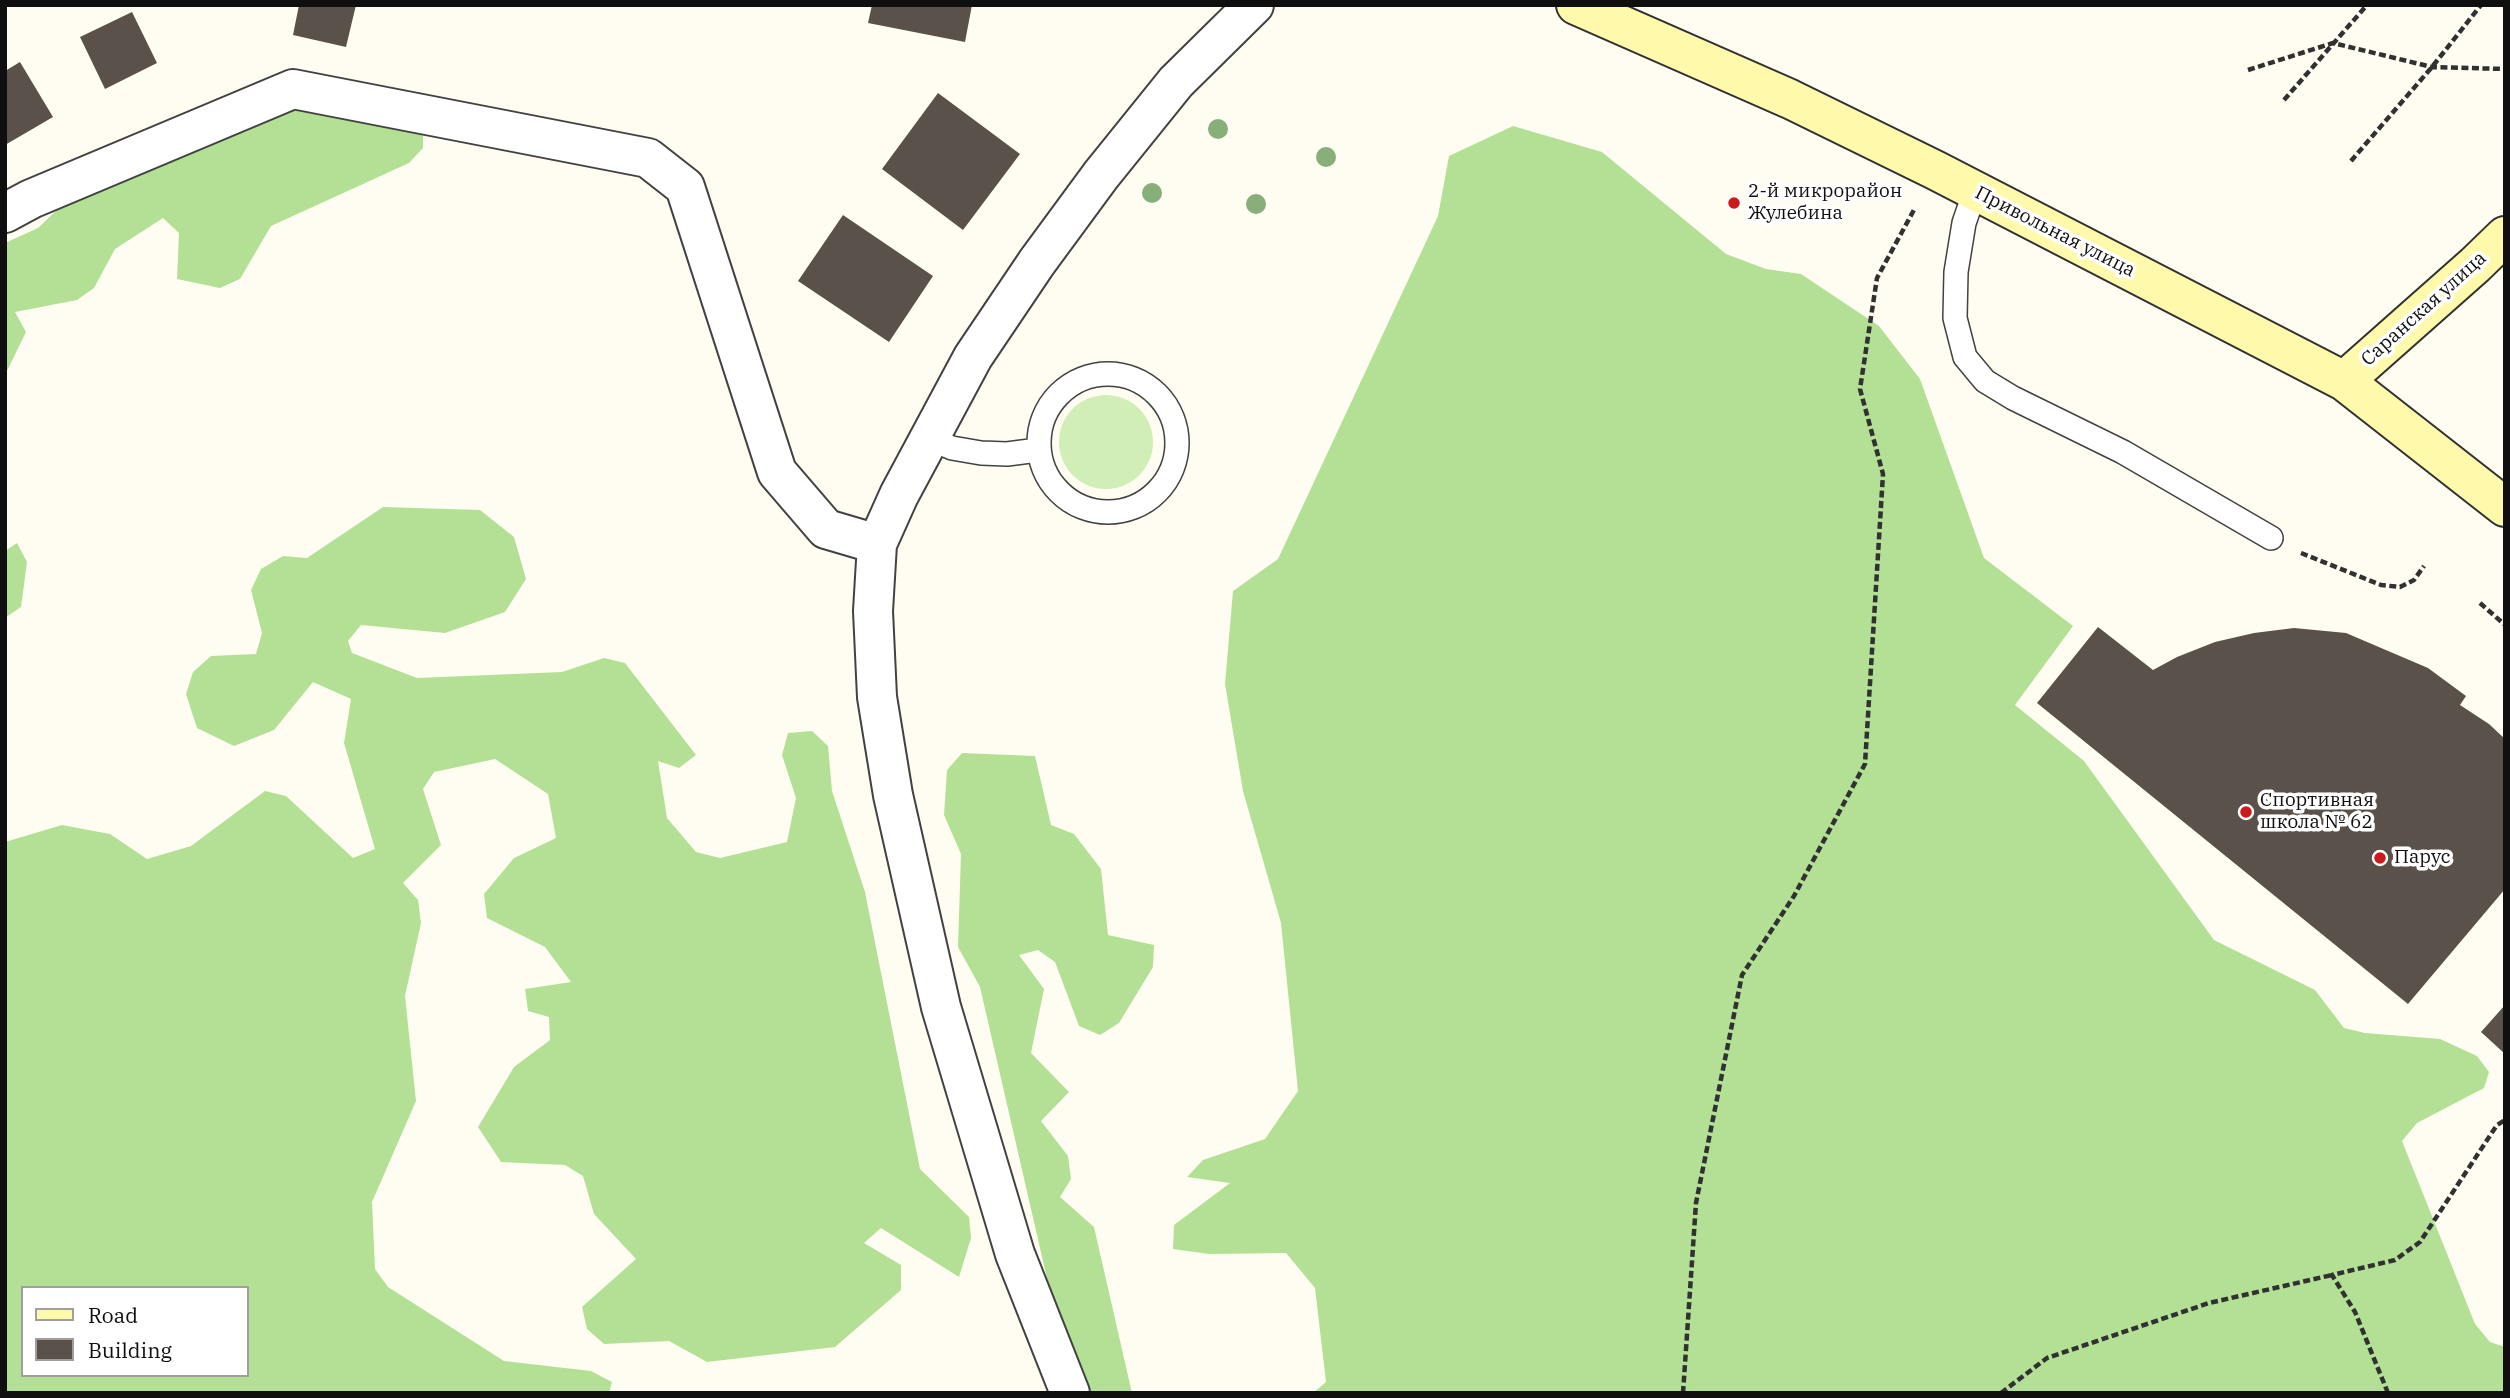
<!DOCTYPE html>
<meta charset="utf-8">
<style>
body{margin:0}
#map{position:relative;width:2510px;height:1398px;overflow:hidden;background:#fffdf1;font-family:"IBM Plex Serif",serif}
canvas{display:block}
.frame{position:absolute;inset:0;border:7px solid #0f0f0f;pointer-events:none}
.legend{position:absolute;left:21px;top:1286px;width:228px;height:91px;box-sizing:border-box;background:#fff;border:2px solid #9f9f9f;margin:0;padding:9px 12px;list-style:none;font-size:21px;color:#0f0f0f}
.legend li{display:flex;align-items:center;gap:14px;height:35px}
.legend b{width:35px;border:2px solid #9f9f9f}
</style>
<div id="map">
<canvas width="2510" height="1398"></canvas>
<div class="frame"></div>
<ul class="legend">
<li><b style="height:9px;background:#fff9ac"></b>Road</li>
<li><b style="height:19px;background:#59514a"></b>Building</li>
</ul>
</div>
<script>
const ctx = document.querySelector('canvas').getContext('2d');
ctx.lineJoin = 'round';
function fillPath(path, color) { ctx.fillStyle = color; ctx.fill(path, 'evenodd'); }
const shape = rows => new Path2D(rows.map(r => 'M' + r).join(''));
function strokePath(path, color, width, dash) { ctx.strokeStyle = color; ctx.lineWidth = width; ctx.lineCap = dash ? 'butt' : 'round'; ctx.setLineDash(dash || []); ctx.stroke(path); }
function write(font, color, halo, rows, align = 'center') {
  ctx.font = font + ' "IBM Plex Serif",serif'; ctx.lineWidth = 7; ctx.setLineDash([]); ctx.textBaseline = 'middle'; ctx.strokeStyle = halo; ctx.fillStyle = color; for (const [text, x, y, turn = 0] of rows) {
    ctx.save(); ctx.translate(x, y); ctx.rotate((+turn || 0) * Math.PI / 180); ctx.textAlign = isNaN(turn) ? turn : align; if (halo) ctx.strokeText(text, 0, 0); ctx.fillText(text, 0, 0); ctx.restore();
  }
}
fillPath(shape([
 '1059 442a47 47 0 1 1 94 0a47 47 0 1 1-94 0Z'
]), '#d1eeb7');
fillPath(shape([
 [262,93,423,127,423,148,409,163,271,226,240,279,220,288,177,279,179,233,163,218,115,249,94,288,77,300,15,312,26,332,5,375,5,243,38,228,84,184],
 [1513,126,1602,152,1726,254,1766,269,1801,274,1879,326,1920,379,1984,558,2073,626,2015,705,2084,761,2214,940,2315,990,2344,1028,2365,1033,2440,1039,2477,1056,2489,1072,2484,1088,2417,1123,2402,1141,2475,1324,2490,1342,2505,1347,2505,1393,1313,1393,1326,1382,1315,1288,1286,1253,1209,1254,1173,1249,1174,1225,1230,1183,1187,1177,1203,1160,1265,1139,1298,1091,1281,923,1243,791,1225,684,1233,591,1278,559,1438,216,1449,156],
 [383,507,480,510,514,537,526,579,505,612,445,633,361,625,348,641,352,653,417,678,562,672,604,658,625,663,696,755,679,768,658,761,667,818,696,852,720,858,787,842,796,798,782,755,788,733,812,731,828,746,832,791,865,892,920,1169,969,1217,971,1238,959,1277,881,1228,864,1243,901,1265,901,1290,835,1347,707,1362,669,1341,604,1344,587,1329,582,1307,636,1259,594,1214,583,1176,565,1165,501,1162,478,1127,514,1067,550,1040,549,1017,528,1011,525,989,571,982,545,947,487,918,484,894,514,858,556,838,548,794,495,759,434,772,423,789,441,845,403,883,418,900,421,923,405,996,416,1101,372,1202,375,1269,388,1287,504,1361,591,1371,612,1382,609,1393,5,1393,5,842,62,825,110,834,147,859,191,846,265,791,286,796,353,858,375,849,344,743,351,699,313,682,274,730,234,746,197,728,186,694,193,672,211,656,256,654,262,633,251,590,261,569,283,556,307,558],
 [23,1288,247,1288,247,1375,23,1375],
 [17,543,27,562,21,607,5,618,5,551],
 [962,753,1035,756,1051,825,1074,834,1101,869,1108,935,1154,945,1153,967,1119,1023,1100,1035,1079,1026,1055,962,1038,950,1019,955,1044,989,1031,1053,1069,1092,1041,1121,1068,1156,1071,1179,1060,1197,1094,1227,1132,1393,1088,1393,1054,1309,980,987,958,947,961,854,944,815,947,770]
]), '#b3e095');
fillPath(shape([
 [299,5,356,5,346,47,293,35],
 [872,5,972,5,965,42,868,23],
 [132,12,157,63,105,89,80,37],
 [20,62,53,117,5,145,5,71],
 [938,93,1020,154,963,230,882,169],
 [843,215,933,276,889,342,798,281],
 [2098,627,2153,670,2177,657,2215,642,2254,633,2294,628,2346,633,2428,668,2466,696,2460,705,2489,724,2505,739,2505,889,2408,1004,2037,703],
 [2505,1005,2505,1054,2481,1032]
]), '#59514a');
const service = shape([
 [1975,191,1964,223,1956,272,1955,318,1965,357,1985,381,2013,398,2123,452,2271,538],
 '1039 443a69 69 0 1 1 138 0a69 69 0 1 1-138 0Z',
 [928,438,952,448,981,453,1007,454,1038,450]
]);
const minor = shape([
 [5,213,31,199,293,89,648,158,685,187,777,472,826,529,877,544],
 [1070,1393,1015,1254,941,1007,893,795,877,697,873,611,877,544,899,495,973,357,1037,262,1101,175,1176,82,1254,5]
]);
const secondary = shape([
 [1576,5,1790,99,1935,170,2344,381,2505,507],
 [2344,381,2475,265,2505,236]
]);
strokePath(service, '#424242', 26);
strokePath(minor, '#424242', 42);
strokePath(secondary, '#313131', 42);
strokePath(shape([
 [2248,70,2333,43,2432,67,2505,69],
 [2284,100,2367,5],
 [2351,161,2432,67,2481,5],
 [2301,553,2381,585,2400,587,2414,580,2424,566],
 [2480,603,2505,625],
 [1683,1393,1696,1203,1742,975,1794,896,1865,764,1883,474,1860,389,1877,278,1915,208],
 [2001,1393,2047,1358,2209,1303,2332,1275],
 [2388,1393,2355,1312,2332,1275,2395,1260,2420,1242,2497,1125,2505,1120]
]), '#313131', 4.5, [7, 3.5]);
strokePath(service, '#fff', 23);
strokePath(minor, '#fff', 38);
strokePath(secondary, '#fff9ac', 38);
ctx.fillStyle = '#88ae7a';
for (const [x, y] of [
 [1218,129],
 [1326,157],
 [1152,193],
 [1256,204]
]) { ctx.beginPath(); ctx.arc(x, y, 10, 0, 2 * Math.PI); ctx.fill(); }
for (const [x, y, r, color] of [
 [1734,203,7,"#cc1a1c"],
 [2246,812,7,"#cc1a1c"],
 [2380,858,7,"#cc1a1c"]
]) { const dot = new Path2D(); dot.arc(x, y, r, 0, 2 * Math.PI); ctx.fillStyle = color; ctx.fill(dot); strokePath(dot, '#fff', 2.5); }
write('19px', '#0f0f0f', '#fff', [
 ["2-й микрорайон",1748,192],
 ["Жулебина",1748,214],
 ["Спортивная",2260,801],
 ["школа № 62",2260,823],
 ["Парус",2394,858]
], 'left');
write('19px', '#0f0f0f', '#fff', [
 ["Привольная улица",2055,232,27],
 ["Саранская улица",2424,309,-42]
]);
</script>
